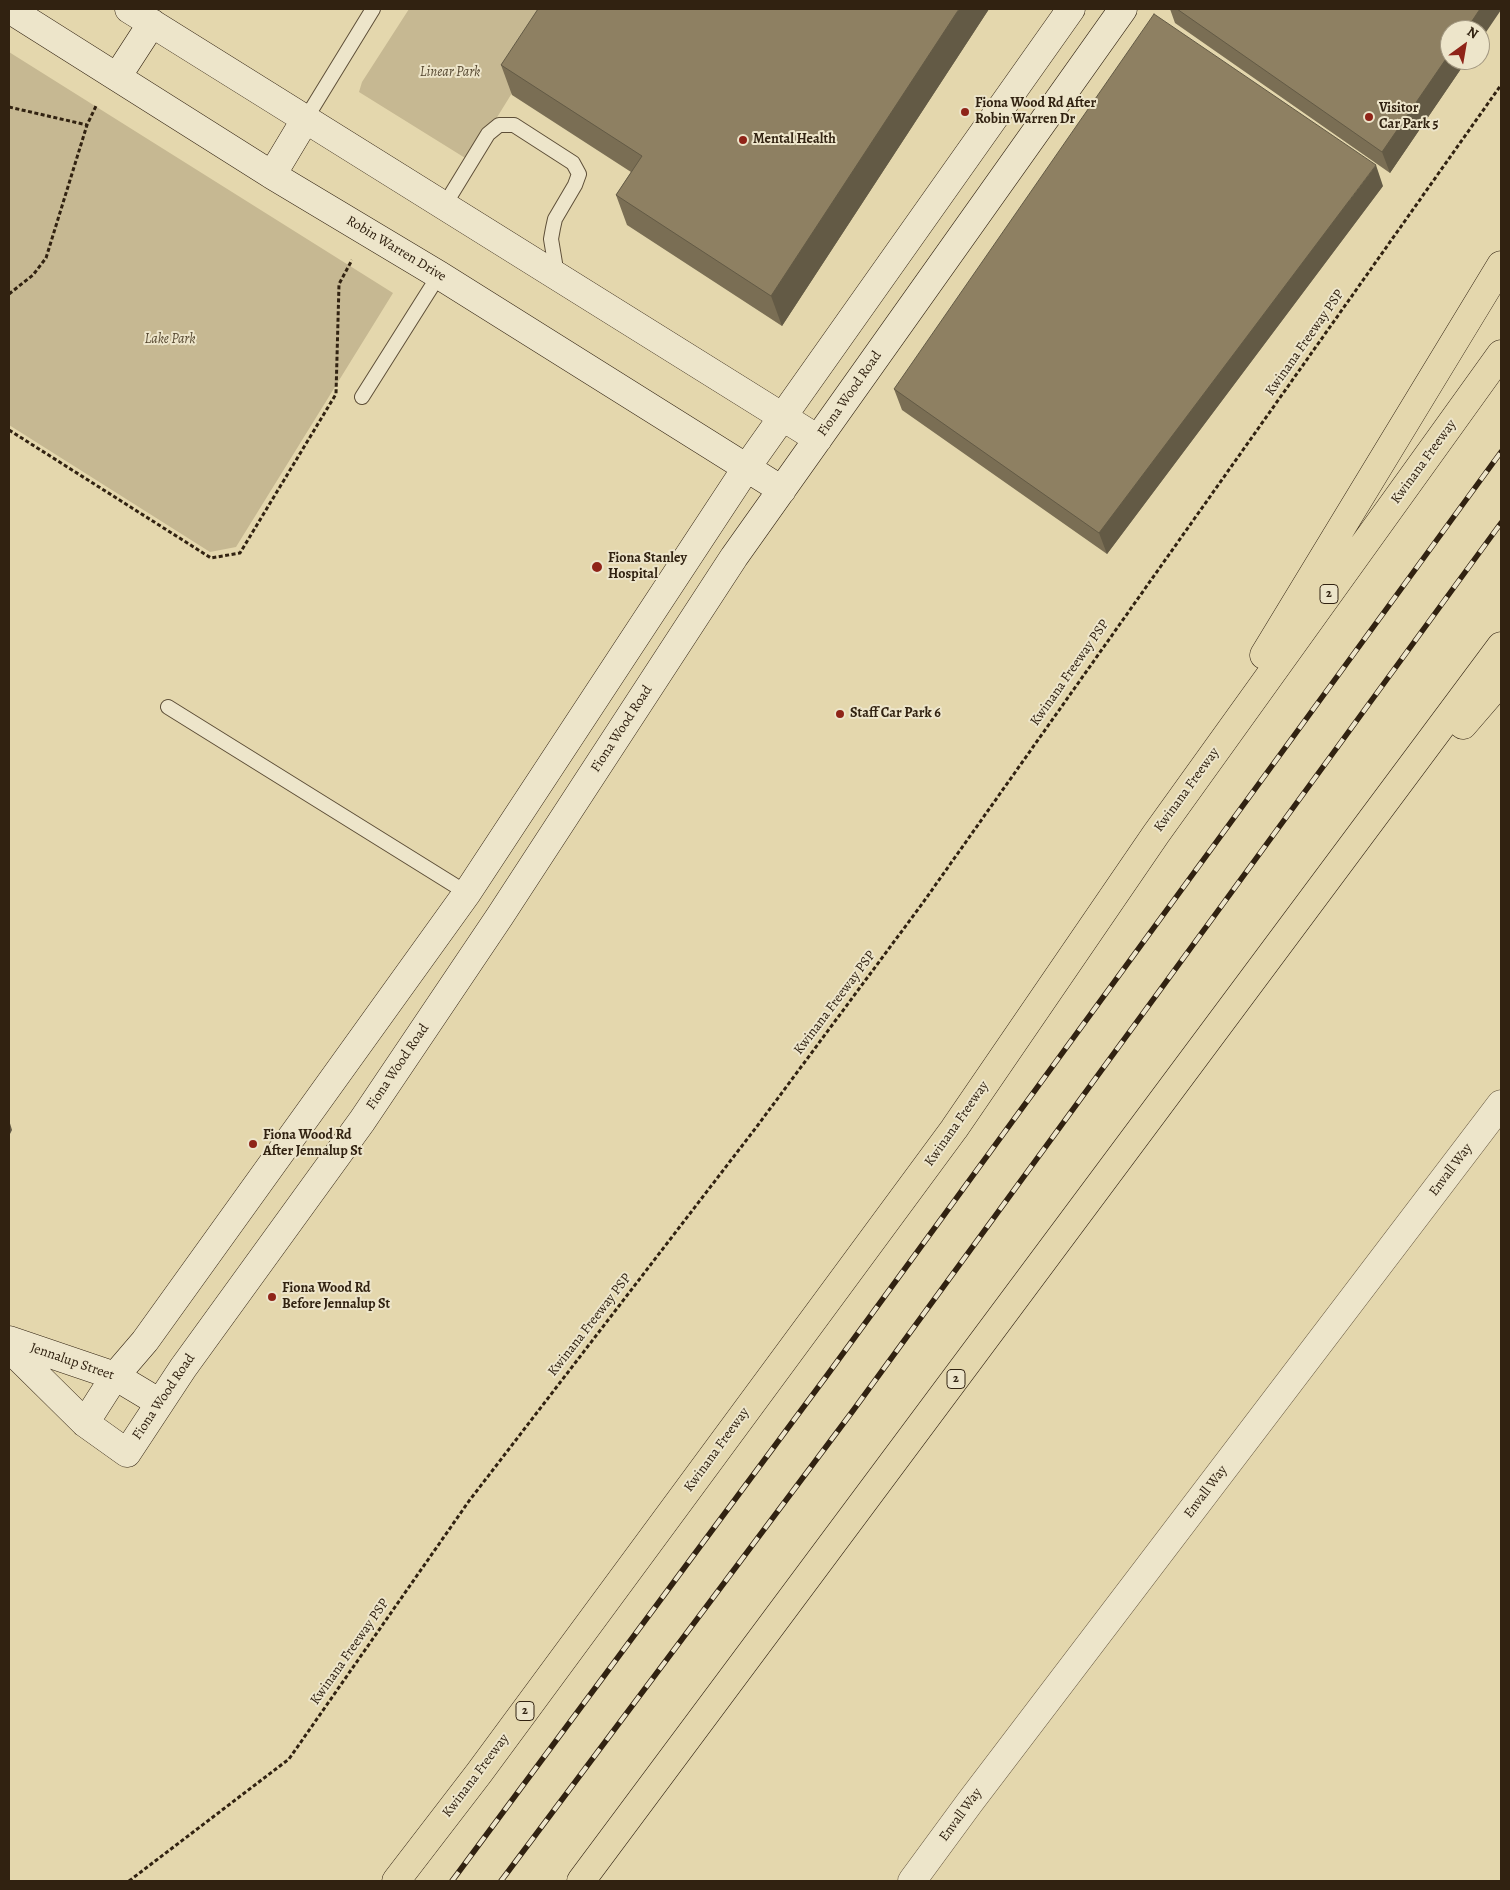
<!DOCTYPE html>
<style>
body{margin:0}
#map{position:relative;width:1510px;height:1890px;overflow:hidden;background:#e4d7ad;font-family:Alegreya,serif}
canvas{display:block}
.frame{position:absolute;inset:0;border:10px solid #312211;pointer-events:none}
.north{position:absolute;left:1440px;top:20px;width:50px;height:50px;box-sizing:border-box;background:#ede5ca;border:1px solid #a29780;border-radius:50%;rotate:32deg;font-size:14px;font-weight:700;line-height:20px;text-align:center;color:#312211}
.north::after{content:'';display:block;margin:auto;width:18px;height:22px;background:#8f2418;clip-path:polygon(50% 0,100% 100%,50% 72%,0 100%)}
</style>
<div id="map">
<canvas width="1510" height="1890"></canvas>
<div class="frame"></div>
<div class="north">N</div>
</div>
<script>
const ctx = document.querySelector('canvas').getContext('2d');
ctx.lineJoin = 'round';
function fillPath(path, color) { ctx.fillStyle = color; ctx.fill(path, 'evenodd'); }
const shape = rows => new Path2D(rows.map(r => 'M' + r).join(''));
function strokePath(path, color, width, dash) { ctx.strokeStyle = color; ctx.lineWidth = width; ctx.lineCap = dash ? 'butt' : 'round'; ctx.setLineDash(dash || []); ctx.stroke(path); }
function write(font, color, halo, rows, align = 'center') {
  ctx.font = font + ' Alegreya,serif'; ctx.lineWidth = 4; ctx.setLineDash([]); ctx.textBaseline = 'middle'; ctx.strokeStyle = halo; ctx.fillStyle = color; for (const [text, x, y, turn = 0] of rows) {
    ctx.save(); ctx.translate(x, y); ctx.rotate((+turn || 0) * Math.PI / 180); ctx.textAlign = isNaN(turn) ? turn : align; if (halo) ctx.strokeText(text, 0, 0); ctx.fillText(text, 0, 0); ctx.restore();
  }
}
fillPath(shape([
 [409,9,564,9,470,161,359,92,362,82],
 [9,52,393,293,236,547,210,552,9,425]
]), '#c6b892');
const lane = shape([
 [305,120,373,9],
 [444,206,488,134,499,125,514,125,573,163,579,174,575,185,555,219,553,228,551,239,557,275],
 [362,397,439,275],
 [168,707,467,893]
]);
const street = shape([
 [912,1881,970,1802,1501,1104]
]);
const secondary = shape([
 [9,9,272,175,439,275,782,490],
 [129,9,818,439],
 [117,77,152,23],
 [272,175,305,120],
 [9,1340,115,1376,160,1403],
 [9,1348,85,1423,127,1453,183,1368,362,1121,500,916,734,557,1123,9],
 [85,1423,115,1376,145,1341,467,893,747,467,1071,9]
]);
const highway = shape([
 [1264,655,1501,265],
 [1463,725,1501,681],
 [396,1881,479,1773,954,1129,1156,834,1501,354],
 [581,1881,1501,646]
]);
strokePath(lane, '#5e4f38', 16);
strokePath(street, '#5e4f38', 29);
strokePath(secondary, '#312211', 29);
strokePath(highway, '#312211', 29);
strokePath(shape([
 [9,107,87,125],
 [9,294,33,275,46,258,87,125,96,106],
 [9,430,211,558,240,553,336,394,339,284,352,260],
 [129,1881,289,1759,469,1501,758,1125,922,904,1501,85]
]), '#312211', 3, [4, 2.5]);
strokePath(lane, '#ede5ca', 14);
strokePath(street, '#ede5ca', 28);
strokePath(secondary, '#ede5ca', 28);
strokePath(highway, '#e4d7ad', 28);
const rail = shape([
 [452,1881,828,1374,1501,452],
 [501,1881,852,1412,1501,523]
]);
strokePath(rail, '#312211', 5.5);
strokePath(rail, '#ede5ca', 4, [11]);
fillPath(shape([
 [989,9,782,326,627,225,616,195,631,172,512,95,501,65],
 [1170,9,1501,9,1450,60,1467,60,1390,173,1175,23],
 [1383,186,1107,554,902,410,894,389]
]), '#7a6e54');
fillPath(shape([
 [959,9,989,9,782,326,771,296],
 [1480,9,1501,9,1501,10,1480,41,1480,30,1466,30],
 [1450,53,1450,60,1467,60,1390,173,1382,152],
 [1376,165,1383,186,1107,554,1099,533],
 [9,1120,12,1130,9,1136]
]), '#635a45');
const building = shape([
 [538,9,959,9,771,296,616,195,642,156,501,65,538,9],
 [1177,9,1480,9,1466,30,1450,30,1450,53,1382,152,1177,9],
 [1154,14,1376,165,1099,533,894,389,1154,14]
]);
fillPath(building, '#8e8062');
strokePath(building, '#635a45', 1);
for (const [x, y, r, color] of [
 [965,112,5,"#8f2418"],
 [1369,117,5,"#8f2418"],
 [743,140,5,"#8f2418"],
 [597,567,6,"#8f2418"],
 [840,714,5,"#8f2418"],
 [253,1144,5,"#8f2418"],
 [272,1297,5,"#8f2418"]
]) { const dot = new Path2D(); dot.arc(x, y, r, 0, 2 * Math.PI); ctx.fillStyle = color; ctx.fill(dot); strokePath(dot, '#ede5ca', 2); }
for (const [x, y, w] of [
 [1329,594,18],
 [956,1379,18],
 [525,1711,18]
]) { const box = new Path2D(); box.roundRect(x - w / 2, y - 9.5, w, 19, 4); ctx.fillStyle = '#ede5ca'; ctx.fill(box); strokePath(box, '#312211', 1); }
write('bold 12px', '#312211', null, [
 ["2",1329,594],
 ["2",956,1379],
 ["2",525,1711]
]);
write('italic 14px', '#564831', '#ede5ca', [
 ["Linear Park",450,73],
 ["Lake Park",170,340]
]);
write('bold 14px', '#312211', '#ede5ca', [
 ["Fiona Wood Rd After",975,104],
 ["Robin Warren Dr",975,120],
 ["Visitor",1379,109],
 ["Car Park 5",1379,125],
 ["Mental Health",753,140],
 ["Fiona Stanley",608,559],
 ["Hospital",608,575],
 ["Staff Car Park 6",850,714],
 ["Fiona Wood Rd",263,1136],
 ["After Jennalup St",263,1152],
 ["Fiona Wood Rd",282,1289],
 ["Before Jennalup St",282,1305]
], 'left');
write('14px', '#312211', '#ede5ca', [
 ["Robin Warren Drive",396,249,31],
 ["Kwinana Freeway PSP",1305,343,-55],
 ["Fiona Wood Road",850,394,-55],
 ["Kwinana Freeway",1424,462,-54],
 ["Kwinana Freeway PSP",1070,673,-55],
 ["Fiona Wood Road",622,729,-57],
 ["Kwinana Freeway",1187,790,-54],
 ["Kwinana Freeway PSP",835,1003,-53],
 ["Fiona Wood Road",398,1067,-56],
 ["Kwinana Freeway",957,1124,-55],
 ["Envall Way",1451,1170,-53],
 ["Kwinana Freeway PSP",590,1325,-52],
 ["Jennalup Street",72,1362,19],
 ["Fiona Wood Road",164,1397,-56],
 ["Kwinana Freeway",717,1450,-54],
 ["Envall Way",1206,1492,-53],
 ["Kwinana Freeway PSP",350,1652,-55],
 ["Kwinana Freeway",476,1776,-53],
 ["Envall Way",961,1815,-54]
]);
</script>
